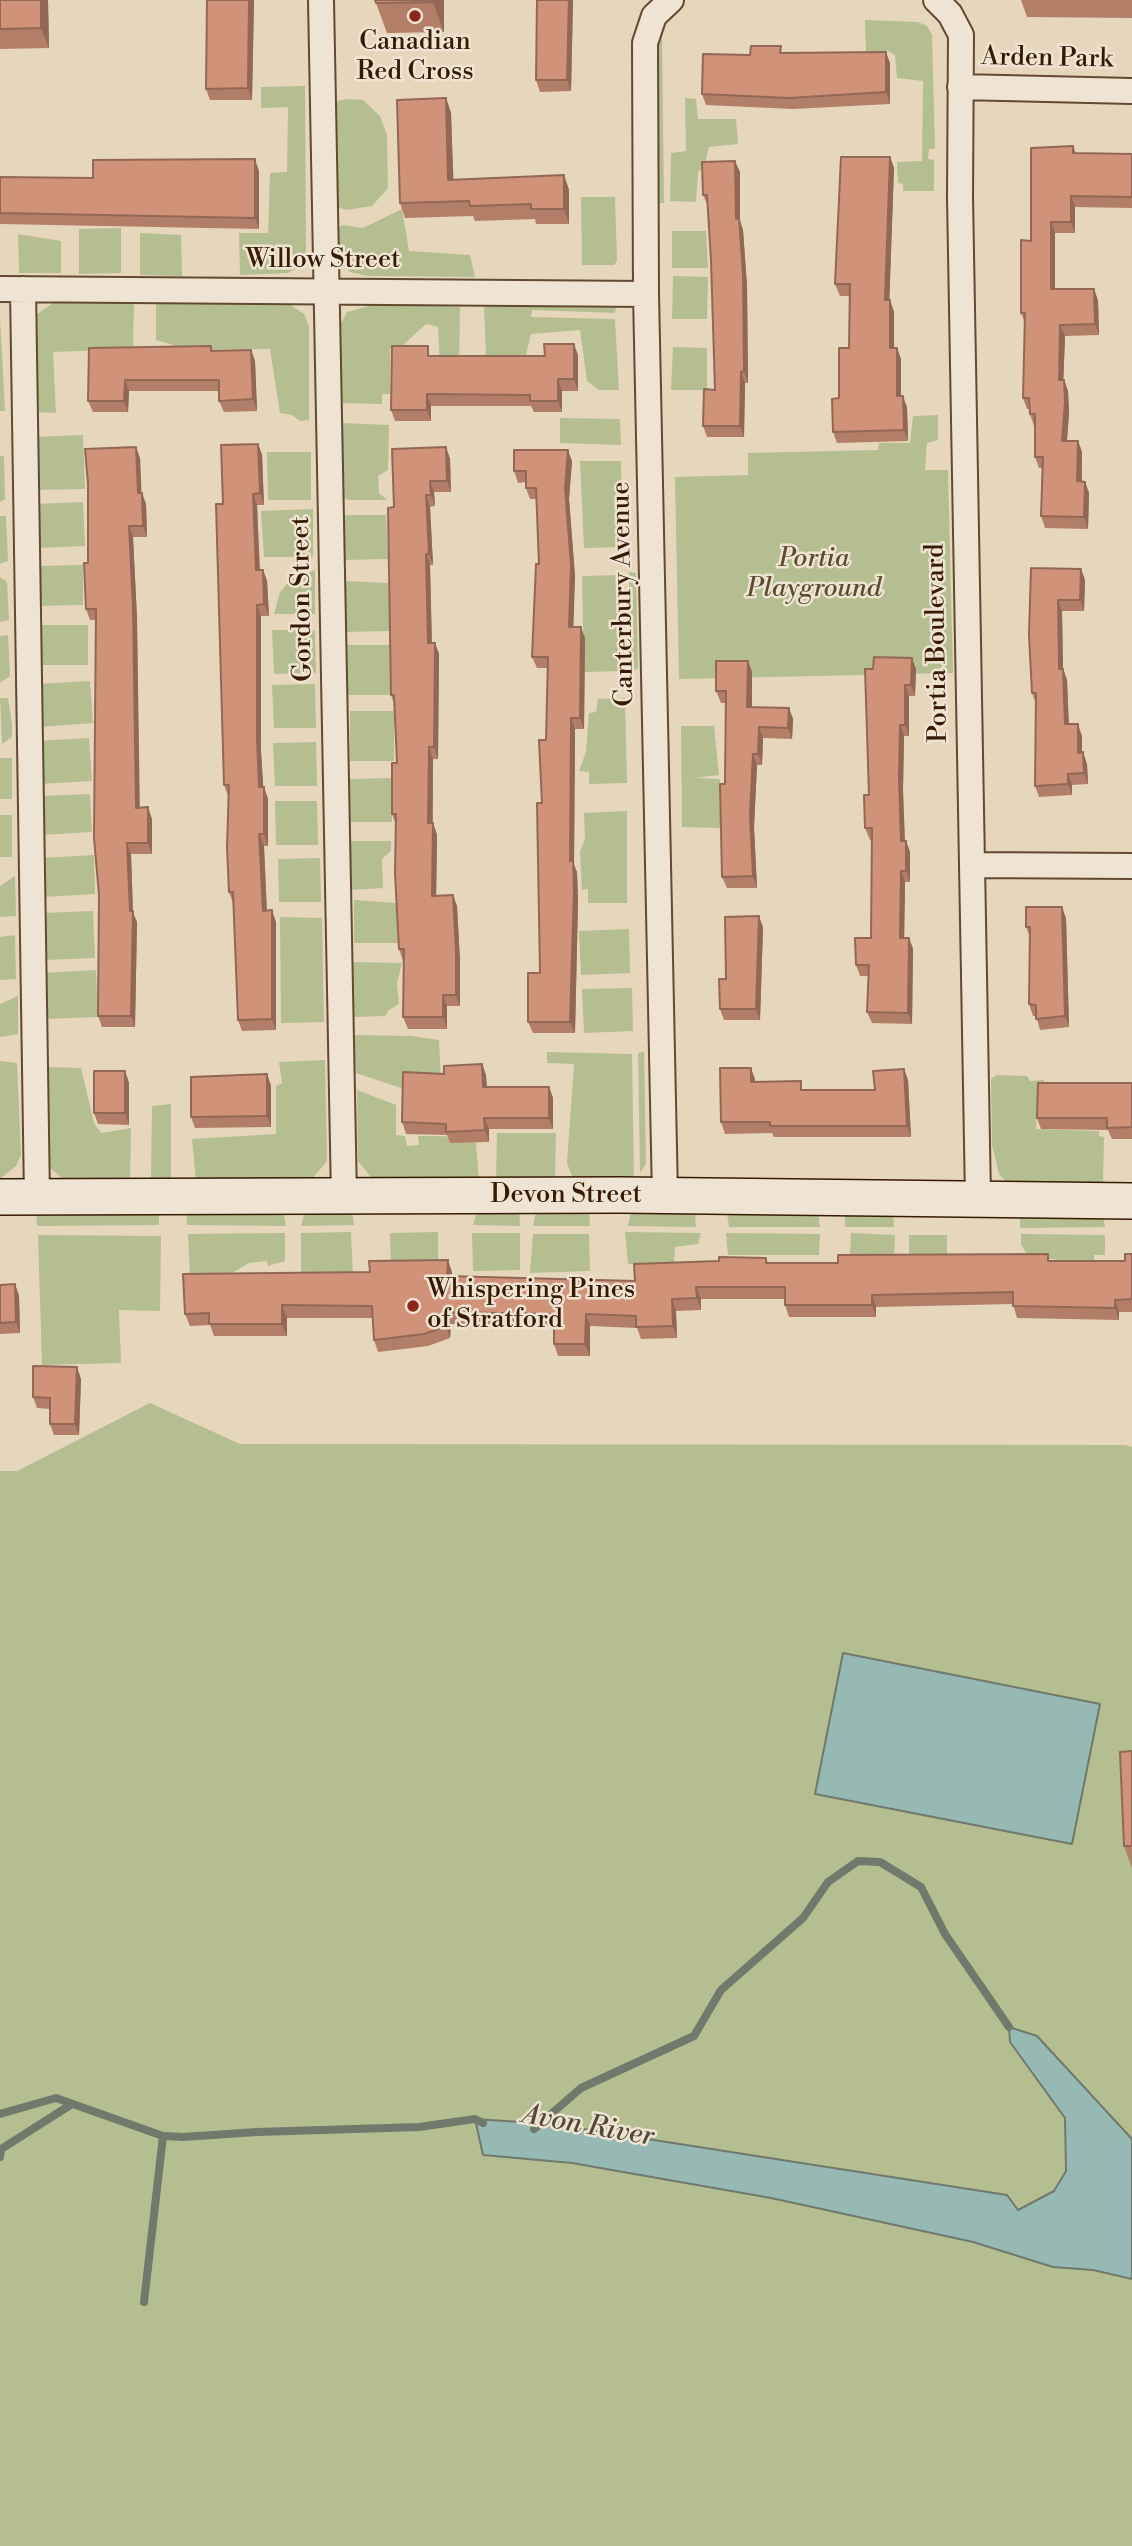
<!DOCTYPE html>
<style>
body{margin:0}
canvas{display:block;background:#e6d6bc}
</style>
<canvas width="1132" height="2546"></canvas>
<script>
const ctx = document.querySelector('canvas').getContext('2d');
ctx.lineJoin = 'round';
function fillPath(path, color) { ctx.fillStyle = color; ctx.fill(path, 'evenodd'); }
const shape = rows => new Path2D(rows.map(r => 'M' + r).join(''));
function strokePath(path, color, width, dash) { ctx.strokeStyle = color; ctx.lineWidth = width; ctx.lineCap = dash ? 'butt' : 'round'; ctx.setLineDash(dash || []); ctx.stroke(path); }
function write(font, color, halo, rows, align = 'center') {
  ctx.font = font + ' "Libre Bodoni",serif'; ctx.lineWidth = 5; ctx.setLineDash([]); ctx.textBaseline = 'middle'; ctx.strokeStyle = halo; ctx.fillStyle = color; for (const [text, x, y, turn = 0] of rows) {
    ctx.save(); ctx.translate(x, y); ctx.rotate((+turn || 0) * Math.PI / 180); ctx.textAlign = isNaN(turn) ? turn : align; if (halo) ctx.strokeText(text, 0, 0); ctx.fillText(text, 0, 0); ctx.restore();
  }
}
fillPath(shape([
 [865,20,918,22,927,26,932,35,935,149,929,149,928,159,934,160,934,191,903,191,903,184,898,183,897,162,922,161,923,81,897,78,895,55,888,51,866,51],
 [657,32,662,33,664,203,657,203],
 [305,86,306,255,300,266,288,273,240,275,239,233,268,233,270,173,287,172,288,107,261,108,261,87],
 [685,98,696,99,698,119,736,119,738,144,709,147,704,168,698,172,696,202,670,201,671,153,686,151],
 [348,99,363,100,380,116,387,135,388,188,372,206,346,210,338,207,336,101],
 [581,197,615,197,617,261,614,265,582,265],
 [402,209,409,251,470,255,475,277,367,276,350,272,341,261,336,231,342,225,363,228],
 [121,228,121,273,79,274,79,229],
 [672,231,706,231,708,268,672,268],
 [140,233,181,235,182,276,140,275],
 [18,234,61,241,61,273,19,273],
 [673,276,708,277,707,319,672,319],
 [53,303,134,303,133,349,53,352,56,413,32,412,33,317],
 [156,303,289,304,304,314,309,326,309,420,300,421,292,415,280,413,270,349,177,350,173,345,156,340],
 [376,304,460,307,459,369,440,367,438,327,426,324,401,347,390,349,390,394,382,394,382,404,340,403,336,333,347,312],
 [484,306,616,308,615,313,532,310,531,317,615,319,619,390,599,390,587,381,580,330,531,334,526,355,486,357],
 [0,318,5,411,0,411],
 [673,347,707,348,707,390,671,390],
 [938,415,938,440,927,443,925,470,948,470,953,673,679,679,675,477,748,475,748,453,878,450,879,443,910,443,913,416],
 [560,418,620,419,621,445,560,443],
 [342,423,389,425,388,470,378,476,379,493,387,500,349,500,340,497],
 [83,435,85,489,36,490,34,437],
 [311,452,311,500,268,500,267,452],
 [0,456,4,456,5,499,0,502],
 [580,461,621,461,622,547,584,548],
 [83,502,85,546,36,548,35,504],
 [313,509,313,557,264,557,261,511],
 [342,515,386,515,388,559,343,560],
 [0,516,6,516,8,561,0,564],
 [83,565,83,605,36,606,35,566],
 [315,570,315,614,274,614,280,592,291,579],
 [629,572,636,573,638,668,630,672],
 [621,575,624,671,584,672,582,576],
 [0,577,7,582,9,620,0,622],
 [345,581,388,583,390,631,345,632],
 [40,625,88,625,88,665,41,665],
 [272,630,315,630,316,673,274,674],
 [8,635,10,676,0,683,0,636],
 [346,645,390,645,390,695,346,695],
 [90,681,93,723,40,727,38,684],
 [315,684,316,728,274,728,272,685],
 [0,698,8,698,12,725,12,737,2,744],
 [625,698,627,783,589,784,589,772,579,771,586,752,589,713,596,712,598,699],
 [350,711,394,711,394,761,350,761],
 [681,726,714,726,719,775,694,778,720,779,721,828,682,827],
 [89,738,92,781,39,784,37,741],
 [316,742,317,786,275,786,273,743],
 [0,758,12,758,12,799,0,799],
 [392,778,392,822,351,822,349,779],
 [90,794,92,832,41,835,39,796],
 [275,801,317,801,318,845,276,845],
 [627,811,627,903,588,903,588,889,582,890,580,852,585,839,584,813],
 [0,815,12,815,12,857,0,857],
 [349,841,391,841,391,851,382,859,383,888,350,890],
 [94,855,95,894,44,897,42,858],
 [320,858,321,902,279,902,278,859],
 [15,876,16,916,0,917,0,886],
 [354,900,397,903,398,943,354,943],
 [93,911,95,958,44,960,42,913],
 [280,917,322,918,324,1022,281,1023],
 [629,929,630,973,581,975,579,931],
 [15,935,16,979,0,980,0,937],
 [352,962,402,963,397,983,399,1004,389,1010,385,1016,352,1017],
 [96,970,98,1017,46,1019,44,973],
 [632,988,633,1031,584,1033,582,989],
 [18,996,18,1034,0,1037,0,1004],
 [353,1035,412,1036,439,1040,441,1081,408,1080,401,1088,356,1073],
 [547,1052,632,1054,634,1178,574,1182,567,1163,574,1064,547,1063],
 [644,1052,646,1164,640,1173,638,1053],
 [325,1060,327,1161,313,1178,302,1181,196,1181,192,1139,276,1134,276,1086,282,1083,279,1062],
 [0,1061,17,1063,21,1155,16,1166,0,1179],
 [47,1067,81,1068,94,1123,101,1133,131,1128,130,1181,63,1179,48,1166],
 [997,1075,1027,1076,1030,1081,1044,1080,1042,1092,1038,1093,1036,1129,1099,1131,1099,1136,1104,1137,1103,1184,1007,1183,999,1174,992,1145,991,1079],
 [357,1090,396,1105,396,1135,405,1136,407,1146,419,1145,418,1136,443,1136,476,1143,479,1181,373,1180,358,1161],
 [171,1104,171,1179,151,1179,152,1106],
 [497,1133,556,1133,555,1181,496,1180],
 [36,1209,159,1213,159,1225,37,1226],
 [186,1209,283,1209,286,1226,187,1225],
 [352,1210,354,1225,301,1226,305,1211],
 [519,1210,520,1226,473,1225,477,1211],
 [589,1211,590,1226,533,1226,536,1212],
 [695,1212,696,1227,628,1226,631,1213],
 [818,1212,820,1227,729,1227,727,1213],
 [845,1213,893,1213,894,1227,845,1227],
 [1020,1215,1103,1216,1105,1227,1020,1228],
 [351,1232,353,1274,301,1278,301,1233],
 [438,1232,438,1270,391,1271,390,1233],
 [625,1232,701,1233,698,1244,675,1247,674,1261,694,1265,628,1264],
 [285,1233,285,1261,268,1266,267,1261,249,1263,227,1276,190,1277,188,1234],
 [472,1233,520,1233,520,1270,473,1271],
 [726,1233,820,1234,819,1255,728,1255],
 [851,1233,895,1235,894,1260,850,1258],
 [533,1234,589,1234,590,1271,530,1273],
 [1021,1234,1105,1235,1105,1255,1094,1255,1094,1264,1043,1258,1026,1253,1021,1244],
 [38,1235,161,1236,160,1311,119,1310,121,1363,42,1365],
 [909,1235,947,1235,947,1259,909,1259],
 [150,1403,240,1444,1125,1445,1132,1447,1132,2546,0,2546,0,1471,17,1471]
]), '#b5be91');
const water = shape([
 [843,1653,1100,1704,1072,1844,815,1794,843,1653],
 [1009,2027,1037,2036,1132,2139,1132,2279,1093,2270,1053,2267,973,2242,771,2198,572,2163,483,2155,475,2119,551,2124,1007,2195,1018,2210,1054,2191,1066,2171,1065,2118,1010,2042,1009,2027]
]);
fillPath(water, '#96b9b3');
strokePath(water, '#70796c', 2);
strokePath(shape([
 [0,2114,56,2098,163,2136,183,2137,257,2132,419,2127,475,2119,483,2123],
 [534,2129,581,2088,694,2036,721,1990,803,1918,828,1882,858,1861,880,1862,921,1887,945,1934,1009,2027],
 [0,2157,1,2149,72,2104],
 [144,2302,163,2136]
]), '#70796c', 8);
const street = shape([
 [321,0,344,1197],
 [936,0,950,14,961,35,960,197,978,1198],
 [960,87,1132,91],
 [0,289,646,294],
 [23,289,37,1197],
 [972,865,1132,866],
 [665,1196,646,294,645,43,654,16,671,0]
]);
const secondary = shape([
 [0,1197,622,1195,1132,1201]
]);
strokePath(street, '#634930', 28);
strokePath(secondary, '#371a02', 38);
strokePath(street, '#efe4d3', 24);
strokePath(secondary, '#efe4d3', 35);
fillPath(shape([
 [0,0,48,0,49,48,0,49],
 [254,0,252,100,210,100,206,89],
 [444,0,444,32,387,33,376,3],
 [537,0,573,0,571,91,540,92,536,80],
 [1021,0,1132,0,1132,18,1027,17],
 [783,53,890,63,890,104,793,109,706,105,702,94,750,55],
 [446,98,451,113,453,180,564,175,569,190,569,224,536,224,535,219,475,221,473,216,405,218,400,203],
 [1073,146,1076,153,1132,154,1132,208,1075,207,1075,233,1055,233,1055,289,1098,300,1099,335,1065,336,1063,380,1064,380,1068,391,1069,413,1067,441,1078,441,1082,452,1082,481,1085,482,1089,493,1088,529,1045,528,1041,516,1043,468,1039,468,1035,457,1035,426,1034,426,1030,414,1030,409,1027,409,1023,398,1025,323,1021,313,1031,241],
 [890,157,894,168,889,300,894,312,894,348,897,348,901,359,901,396,907,407,908,441,837,443,833,432,849,348,850,296,840,296,835,284],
 [259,171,259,229,0,224,0,177,93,178],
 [740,172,740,221,743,230,747,286,748,383,745,383,744,437,707,437,703,426,715,390,711,260,708,206,703,195],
 [211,346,213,351,251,350,255,361,257,411,224,412,219,401,219,391,129,391,128,412,93,412,88,401,89,348],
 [578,355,578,391,562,391,562,412,534,412,531,406,431,406,431,421,395,421,391,410,431,356,545,356],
 [258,444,262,455,264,505,257,505,260,570,263,570,267,581,269,616,261,616,261,751,263,787,264,787,268,799,268,846,264,846,267,910,276,922,276,1030,242,1031,238,1020,233,903,229,892,228,796,224,785,223,504],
 [446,447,450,459,451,492,434,492,435,506,430,507,433,565,430,565,432,643,435,643,439,654,438,759,433,759,433,823,437,835,436,896,457,906,460,961,460,1006,447,1006,447,1029,408,1029,403,1017,403,961,399,949,396,825,392,814,397,763,395,706,391,695,394,507],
 [140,458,141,493,146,504,147,537,133,537,137,618,139,808,152,819,152,854,131,854,133,913,137,922,135,1027,102,1027,98,1016,99,895,96,620,90,620,86,609,88,563],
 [572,461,569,499,575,576,573,627,585,638,584,729,575,729,574,865,577,872,578,901,575,1033,533,1033,528,1022,540,973,542,803,546,740,548,668,537,668,532,657,539,564,537,499,530,499,526,488,526,482,518,483,514,471],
 [1081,569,1085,580,1084,611,1062,611,1063,669,1067,680,1069,724,1082,736,1082,752,1087,764,1088,784,1072,785,1072,795,1039,797,1035,786,1036,704,1032,693,1029,635],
 [748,661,752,672,752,707,789,708,793,719,792,739,763,738,762,765,757,765,754,827,757,888,727,888,722,877,726,703,721,703,716,691],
 [865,669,916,669,915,696,909,696,909,736,904,736,903,790,905,841,906,841,910,852,910,882,905,882,904,938,909,938,913,949,912,1024,872,1023,867,1012,868,976,860,976,856,965,871,938,872,840,870,840,865,828,869,795],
 [1066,918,1069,1027,1040,1030,1036,1016,1033,1016,1029,1004,1030,937,1026,927],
 [763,927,760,1020,724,1020,720,1009,726,979],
 [482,1064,486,1075,487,1087,549,1087,553,1098,553,1129,489,1129,489,1142,450,1143,447,1135,406,1134,402,1122,444,1074],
 [125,1071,129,1083,129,1125,98,1124,94,1113],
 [267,1074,271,1086,271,1127,195,1128,191,1117],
 [755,1079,755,1082,804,1090,875,1090,908,1080,911,1137,774,1137,772,1133,725,1134,721,1122],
 [1132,1083,1132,1139,1112,1139,1108,1130,1041,1129,1037,1118],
 [1132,1254,1132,1312,1119,1312,1119,1320,1017,1318,1013,1304,876,1307,876,1317,789,1317,785,1305,785,1299,701,1299,701,1310,676,1311,677,1338,641,1339,637,1328,590,1326,590,1356,558,1356,554,1344,554,1326,451,1324,450,1338,428,1346,378,1352,374,1340,372,1318,287,1318,287,1336,214,1336,210,1325,190,1326,185,1314,452,1272,452,1276,635,1281,719,1261,766,1258,768,1263,1125,1261],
 [15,1284,19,1296,20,1333,0,1334,0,1285],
 [81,1379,79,1435,54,1435,50,1424,50,1409,37,1408,33,1397],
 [1132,1751,1132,1868,1124,1846]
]), '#b37e68');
fillPath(shape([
 [41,0,48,0,49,48,41,28],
 [249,0,254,0,252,100,248,88],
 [433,0,444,0,444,32,433,2],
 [569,0,573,0,571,91,567,80],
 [886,52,890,63,890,104,886,92],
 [446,98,451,113,454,195,448,180],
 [890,157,894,168,889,312,885,300],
 [255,159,259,171,259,229,255,218],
 [735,161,740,172,740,221,743,230,747,286,748,383,744,371,736,219],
 [564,175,569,190,569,224,564,209],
 [1071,196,1075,207,1075,233,1071,222],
 [1051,222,1055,233,1055,301,1051,289],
 [1094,289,1098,300,1099,335,1095,324],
 [890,300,894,312,894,359,890,348],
 [1060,325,1065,336,1063,392,1059,380],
 [574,344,578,355,578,391,574,379],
 [897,348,901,359,901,407,897,396],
 [251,350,255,361,257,411,253,399],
 [741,372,745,383,744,437,740,426],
 [558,379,562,391,562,412,558,401],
 [125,380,129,391,128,412,124,401],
 [1064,380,1068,391,1069,413,1066,452,1062,441],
 [427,394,431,406,431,421,427,410],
 [903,396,907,407,908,441,904,430],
 [1078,441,1082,452,1081,493,1077,481],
 [258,444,262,455,264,505,260,493],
 [136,447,140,458,142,504,138,493],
 [446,447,450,459,451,492,447,481],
 [568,450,572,461,569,499,575,576,573,638,569,627,565,488],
 [430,481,434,492,435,506,431,495],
 [1085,482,1089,493,1088,529,1084,517],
 [142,493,146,504,147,537,143,526],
 [253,494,257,505,260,581,256,570],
 [426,495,430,507,433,565,429,554],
 [129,526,133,537,137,618,140,819,136,808],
 [426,554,430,565,432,654,428,643],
 [1081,569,1085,580,1084,611,1080,600],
 [263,570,267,581,269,616,264,604],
 [1058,600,1062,611,1063,669,1067,680,1069,736,1065,724,1059,669],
 [257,605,261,616,261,751,264,798,259,787,257,739],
 [581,627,585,638,584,729,580,718],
 [435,643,439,654,438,759,434,747],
 [912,658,916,669,915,696,911,685],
 [748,661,752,672,752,718,747,707],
 [905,685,909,696,909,736,905,725],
 [789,708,793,719,792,739,788,728],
 [571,718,575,729,574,865,577,872,578,901,575,1033,570,1022],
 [1078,724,1082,736,1082,764,1078,753],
 [900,725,904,736,903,790,905,852,901,841,899,779],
 [759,727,763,738,762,765,758,754],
 [429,747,433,759,432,835,428,823],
 [1083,752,1087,764,1088,784,1084,773],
 [753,754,757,765,754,827,757,888,753,876,750,815],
 [1068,774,1072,785,1072,795,1068,784],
 [264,787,268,799,268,846,264,834],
 [148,807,152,819,152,854,148,843],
 [433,823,437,835,436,907,432,896],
 [259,834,264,846,267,922,263,911],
 [906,841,910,852,910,882,906,871],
 [127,843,131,854,133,913,137,922,135,1027,131,1016,130,911],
 [901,871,905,882,904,949,900,938],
 [453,895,457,906,460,961,460,1006,456,995],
 [1062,907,1066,918,1069,1027,1065,1016],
 [272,910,276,922,276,1030,272,1019],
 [759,916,763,927,760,1020,756,1009],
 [909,938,913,949,912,1024,908,1013],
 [443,995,447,1006,447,1029,443,1017],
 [482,1064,486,1075,487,1098,483,1087],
 [751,1068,755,1079,755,1093,751,1082],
 [904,1069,908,1080,911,1137,907,1126],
 [125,1071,129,1083,129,1125,125,1113],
 [267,1074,271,1086,271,1127,267,1116],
 [549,1087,553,1098,553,1129,549,1118],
 [484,1118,489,1129,489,1142,485,1130],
 [448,1260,452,1272,452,1288,447,1276],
 [15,1284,19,1296,20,1333,16,1322],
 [696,1287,701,1299,701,1310,697,1298],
 [872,1295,876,1307,876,1317,872,1305],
 [672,1299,676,1311,677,1338,673,1326],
 [1115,1300,1119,1312,1119,1320,1115,1308],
 [282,1305,287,1318,287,1336,282,1324],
 [446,1312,451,1324,450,1338,446,1326],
 [586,1314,590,1326,590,1356,585,1344],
 [77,1367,81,1379,79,1435,75,1424]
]), '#926755');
const building = shape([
 [0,0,41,0,41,28,0,29,0,0],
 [207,0,249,0,248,88,206,89,207,0],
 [375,0,433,0,433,2,376,3,375,0],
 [537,0,569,0,567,80,536,80,537,0],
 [751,46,781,46,780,53,886,52,886,92,789,98,702,94,703,54,750,55,751,46],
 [446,98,448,180,564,175,564,209,531,209,531,204,470,206,469,201,400,203,397,100,446,98],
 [1073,146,1073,153,1132,154,1132,197,1071,196,1071,222,1051,222,1051,289,1094,289,1095,324,1060,325,1059,380,1064,380,1065,402,1062,441,1078,441,1077,481,1085,482,1084,517,1041,516,1043,457,1035,457,1035,414,1030,414,1029,398,1023,398,1025,313,1021,313,1021,240,1031,241,1031,148,1073,146],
 [841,157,890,157,885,300,890,300,890,348,897,348,897,396,903,396,904,430,833,432,832,399,839,398,839,348,849,348,850,284,835,284,841,157],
 [255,159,255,218,0,213,0,177,93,178,93,160,255,159],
 [735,161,736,219,739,218,743,274,744,371,741,372,740,426,703,426,704,389,715,390,711,260,707,195,703,195,702,162,735,161],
 [544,344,574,344,574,379,558,379,558,401,530,401,530,395,427,394,427,410,391,410,392,346,428,346,428,356,545,356,544,344],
 [211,346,211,351,251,350,253,399,219,401,219,380,125,380,124,401,88,401,89,348,211,346],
 [258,444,260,493,253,494,256,570,263,570,264,604,257,605,257,739,259,787,264,787,264,834,259,834,263,911,272,910,272,1019,238,1020,233,892,229,892,227,847,229,785,224,785,216,504,223,504,221,445,258,444],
 [136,447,138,493,142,493,143,526,129,526,133,607,136,808,148,807,148,843,127,843,130,911,133,911,131,1016,98,1016,99,895,94,838,96,609,86,609,84,563,88,563,88,484,85,449,136,447],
 [446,447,447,481,430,481,431,495,426,495,429,554,426,554,428,643,435,643,434,747,429,747,428,823,433,823,432,896,453,895,456,950,456,995,443,995,443,1017,403,1017,404,949,399,949,395,873,396,814,392,814,392,763,397,763,394,695,391,695,388,508,394,507,392,449,446,447],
 [514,450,568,450,565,488,571,565,569,627,581,627,580,718,571,718,570,861,573,860,574,889,570,1022,528,1022,528,973,540,973,537,803,542,803,539,740,546,740,548,657,532,657,536,564,539,564,536,488,526,488,526,471,514,471,514,450],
 [1031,568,1081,569,1080,600,1058,600,1059,669,1063,669,1065,724,1078,724,1078,753,1083,752,1084,773,1068,774,1068,784,1035,786,1036,693,1032,693,1029,635,1031,568],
 [874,657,912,658,911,685,905,685,905,725,900,725,899,779,901,841,906,841,906,871,901,871,900,938,909,938,908,1013,867,1012,869,965,856,965,855,938,871,938,872,828,865,828,864,795,869,795,865,669,873,669,874,657],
 [716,661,748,661,747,707,789,708,788,728,759,727,758,754,753,754,750,815,753,876,722,877,720,784,725,784,726,691,716,691,716,661],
 [1026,907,1062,907,1065,1016,1036,1019,1036,1005,1029,1004,1030,927,1026,927,1026,907],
 [759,916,756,1009,720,1009,719,979,726,979,725,917,759,916],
 [482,1064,483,1087,549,1087,549,1118,484,1118,485,1130,446,1132,446,1124,402,1122,403,1072,444,1074,444,1066,482,1064],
 [720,1068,751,1068,751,1082,801,1081,801,1090,875,1090,873,1071,904,1069,907,1126,770,1126,770,1122,721,1122,720,1068],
 [94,1071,125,1071,125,1113,94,1113,94,1071],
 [267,1074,267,1116,191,1117,191,1077,267,1074],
 [1038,1083,1132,1083,1132,1127,1107,1128,1107,1118,1037,1118,1038,1083],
 [1048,1254,1048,1261,1125,1261,1125,1254,1132,1254,1132,1299,1115,1300,1115,1308,1013,1306,1013,1292,872,1295,872,1305,785,1305,785,1287,696,1287,697,1298,672,1299,673,1326,636,1327,636,1316,586,1314,585,1344,554,1344,554,1314,446,1312,446,1326,424,1334,374,1340,372,1306,282,1305,282,1324,209,1324,209,1313,185,1314,183,1274,370,1272,369,1261,448,1260,447,1276,635,1281,634,1264,719,1261,719,1257,766,1258,766,1263,838,1263,838,1255,1048,1254],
 [15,1284,16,1322,0,1323,0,1285,15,1284],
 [33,1366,77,1367,75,1424,50,1424,50,1398,33,1397,33,1366],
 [1132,1751,1132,1846,1124,1846,1120,1752,1132,1751]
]);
fillPath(building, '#d09379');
strokePath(building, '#926755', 2);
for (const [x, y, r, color] of [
 [415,16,7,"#8f2418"],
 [413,1306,7,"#8f2418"]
]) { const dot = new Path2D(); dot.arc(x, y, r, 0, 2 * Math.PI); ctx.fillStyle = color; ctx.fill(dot); strokePath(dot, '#efe4d3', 2.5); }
write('26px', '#371a02', '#efe4d3', [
 ["Canadian",415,43],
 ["Red Cross",415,73],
 ["Whispering Pines",427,1291,"left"],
 ["of Stratford",427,1321,"left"]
]);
write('26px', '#371a02', '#efe4d3', [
 ["Arden Park",1047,59,1],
 ["Willow Street",323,261],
 ["Canterbury Avenue",624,594,-91],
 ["Gordon Street",303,599,-91],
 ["Portia Boulevard",938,643,-91],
 ["Devon Street",566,1196]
]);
write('italic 26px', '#5d4b2d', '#efe4d3', [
 ["Portia",814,560],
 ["Playground",814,590]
]);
write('italic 28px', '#544a37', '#efe4d3', [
 ["Avon River",588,2127,10]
]);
</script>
